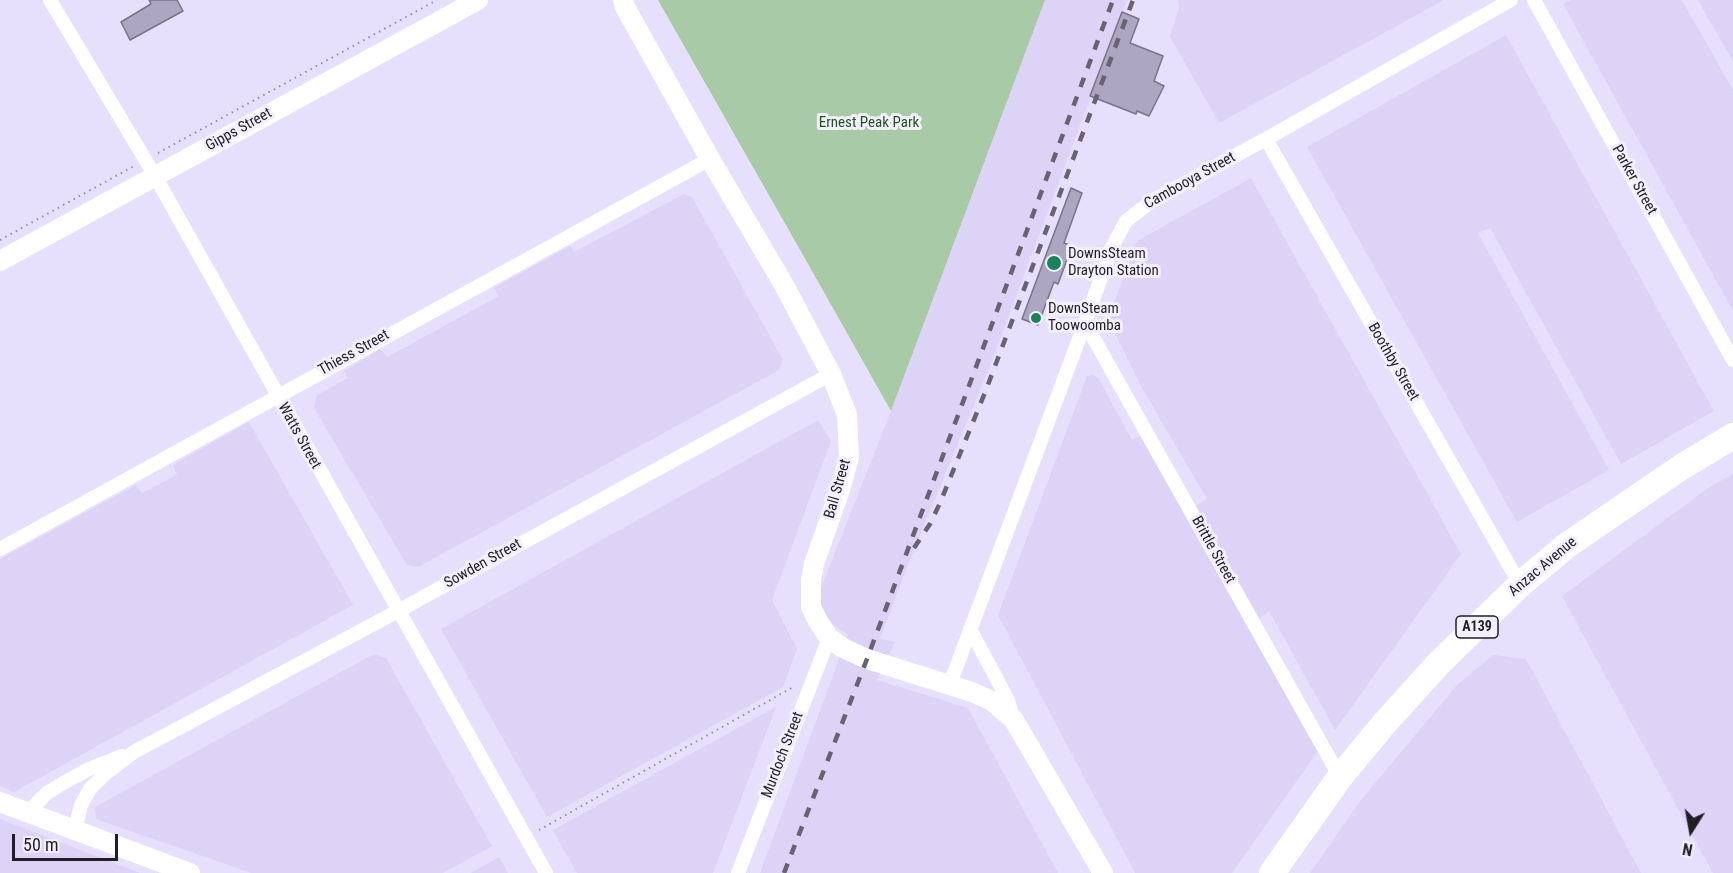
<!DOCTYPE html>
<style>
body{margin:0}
#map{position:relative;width:1733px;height:873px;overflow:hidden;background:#e7e0fc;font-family:"Roboto Condensed",sans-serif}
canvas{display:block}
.north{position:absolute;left:1661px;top:801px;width:60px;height:60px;-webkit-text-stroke:4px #f3f0fc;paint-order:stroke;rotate:191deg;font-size:16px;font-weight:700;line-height:24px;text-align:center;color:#211e28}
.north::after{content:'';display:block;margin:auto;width:21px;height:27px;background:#211e28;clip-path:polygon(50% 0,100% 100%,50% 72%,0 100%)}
.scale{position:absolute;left:12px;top:834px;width:106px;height:27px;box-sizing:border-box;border:3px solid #211e28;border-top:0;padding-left:8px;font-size:18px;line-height:21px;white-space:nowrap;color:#211e28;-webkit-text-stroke:4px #f3f0fc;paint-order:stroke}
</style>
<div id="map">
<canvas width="1733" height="873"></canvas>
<div class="north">N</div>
<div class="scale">50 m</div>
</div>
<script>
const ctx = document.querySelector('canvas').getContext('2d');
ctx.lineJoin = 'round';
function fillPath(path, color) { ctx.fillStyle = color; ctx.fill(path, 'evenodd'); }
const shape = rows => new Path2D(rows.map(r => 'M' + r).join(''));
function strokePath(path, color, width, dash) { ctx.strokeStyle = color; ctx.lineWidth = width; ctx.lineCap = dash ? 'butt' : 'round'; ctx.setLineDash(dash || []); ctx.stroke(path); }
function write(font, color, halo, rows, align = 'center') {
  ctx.font = font + ' "Roboto Condensed",sans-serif'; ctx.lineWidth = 6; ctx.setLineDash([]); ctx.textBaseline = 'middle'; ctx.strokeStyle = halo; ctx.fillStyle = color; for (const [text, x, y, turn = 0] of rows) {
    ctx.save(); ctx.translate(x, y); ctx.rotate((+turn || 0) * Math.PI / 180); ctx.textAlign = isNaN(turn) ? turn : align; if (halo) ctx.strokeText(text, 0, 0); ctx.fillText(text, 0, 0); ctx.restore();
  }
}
fillPath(shape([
 [1045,0,1127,0,988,371,909,562,880,639,895,642,877,680,968,708,1058,873,760,873,848,635,830,622,817,598,891,411],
 [1178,0,1444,0,1219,123,1170,37,1179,7],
 [1571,0,1682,0,1733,90,1733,311,1563,4],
 [1698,0,1733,0,1733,62],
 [1506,35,1714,411,1621,464,1490,228,1478,233,1609,470,1517,522,1307,147],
 [1251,178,1461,554,1335,730,1269,611,1259,619,1194,507,1207,499,1142,388,1108,319,1137,241],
 [684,194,692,197,783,360,779,370,418,567,407,565,314,408,317,395,348,378,344,371,380,349,387,357,499,296,494,288,570,246,574,252],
 [1093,375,1099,379,1132,440,1141,436,1318,751,1232,873,1135,873,998,615,1087,376],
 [818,420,831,441,772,600,797,649,783,687,547,817,441,629],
 [249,422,353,605,14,792,0,786,0,559,136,485,142,493,177,475,173,465],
 [1733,474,1733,873,1713,873,1562,596,1711,486],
 [374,654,386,658,492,846,443,873,251,873,96,819,95,807],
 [1493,655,1526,659,1641,873,1310,873,1361,800,1458,684],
 [776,707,713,873,577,873,553,830],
 [0,819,140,873,0,873],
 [499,857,508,873,471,873]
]), '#dcd3f6');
fillPath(shape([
 [658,0,1045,0,891,411,816,278]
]), '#a9caa7');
const building = shape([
 [149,0,177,0,183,11,130,40,121,22,151,4,149,0],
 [1122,12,1139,19,1130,43,1163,56,1154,81,1164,86,1149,116,1137,111,1136,114,1090,96,1122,12],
 [1071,188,1082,193,1064,243,1072,246,1058,284,1054,282,1038,325,1022,319,1071,188]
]);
fillPath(building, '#aca6c0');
strokePath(building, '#7a738c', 1.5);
strokePath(shape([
 [158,153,437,0],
 [0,240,134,166],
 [539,830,795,686]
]), '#938ea2', 2, [1.5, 4.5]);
strokePath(shape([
 [50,0,155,176,546,873],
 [1534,0,1733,360],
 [1266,139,1513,572,1522,583],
 [1085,323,1340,777],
 [0,549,710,159],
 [970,629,1008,700,1013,718],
 [950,684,1085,323,1111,249,1126,221,1152,201,1266,139,1511,0],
 [27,813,47,793,65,782,89,769,122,756],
 [75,830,81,805,90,789,105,774,134,752,398,611,831,374],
 [738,873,829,638]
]), '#fff', 14);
strokePath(shape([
 [623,0,625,7,710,159,784,285,831,374,847,415,849,457,841,487,814,564,811,580,811,607,818,621,829,638,843,648,867,659,972,692,992,701,1014,720,1103,873],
 [0,261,478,0],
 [0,802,190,873]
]), '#fff', 20);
strokePath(shape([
 [1272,873,1340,777,1383,725,1440,662,1522,583,1566,546,1680,468,1733,436]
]), '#fff', 26);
strokePath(shape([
 [914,548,930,524,940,503,986,390,1133,0],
 [784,873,867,659,1113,0]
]), '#676373', 4.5, [10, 10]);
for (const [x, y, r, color] of [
 [1054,263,8,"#1a815b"],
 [1036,318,6,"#1a815b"]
]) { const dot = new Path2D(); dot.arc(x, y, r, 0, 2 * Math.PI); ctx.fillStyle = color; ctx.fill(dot); strokePath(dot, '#f3f0fc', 2); }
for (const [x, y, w] of [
 [1477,627,42]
]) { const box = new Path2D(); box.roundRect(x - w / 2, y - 11, w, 22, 4.5); ctx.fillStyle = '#f3f0fc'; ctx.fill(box); strokePath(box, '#211e28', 1.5); }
write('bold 14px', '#211e28', null, [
 ["A139",1477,627]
]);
write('15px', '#225221', '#f3f0fc', [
 ["Ernest Peak Park",869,123]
]);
write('15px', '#211e28', '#f3f0fc', [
 ["Gipps Street",239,130,-29],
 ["Parker Street",1634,180,61],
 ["Cambooya Street",1190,181,-29],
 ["Thiess Street",354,353,-29],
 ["Boothby Street",1393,362,60],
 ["Watts Street",299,436,61],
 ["Ball Street",838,489,-74],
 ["Brittle Street",1213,550,61],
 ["Sowden Street",483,564,-29],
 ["Anzac Avenue",1543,567,-40],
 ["Murdoch Street",783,755,-69]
]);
write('15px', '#211e28', '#f3f0fc', [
 ["DownsSteam",1068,254],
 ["Drayton Station",1068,271],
 ["DownSteam",1048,309],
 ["Toowoomba",1048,326]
], 'left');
</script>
